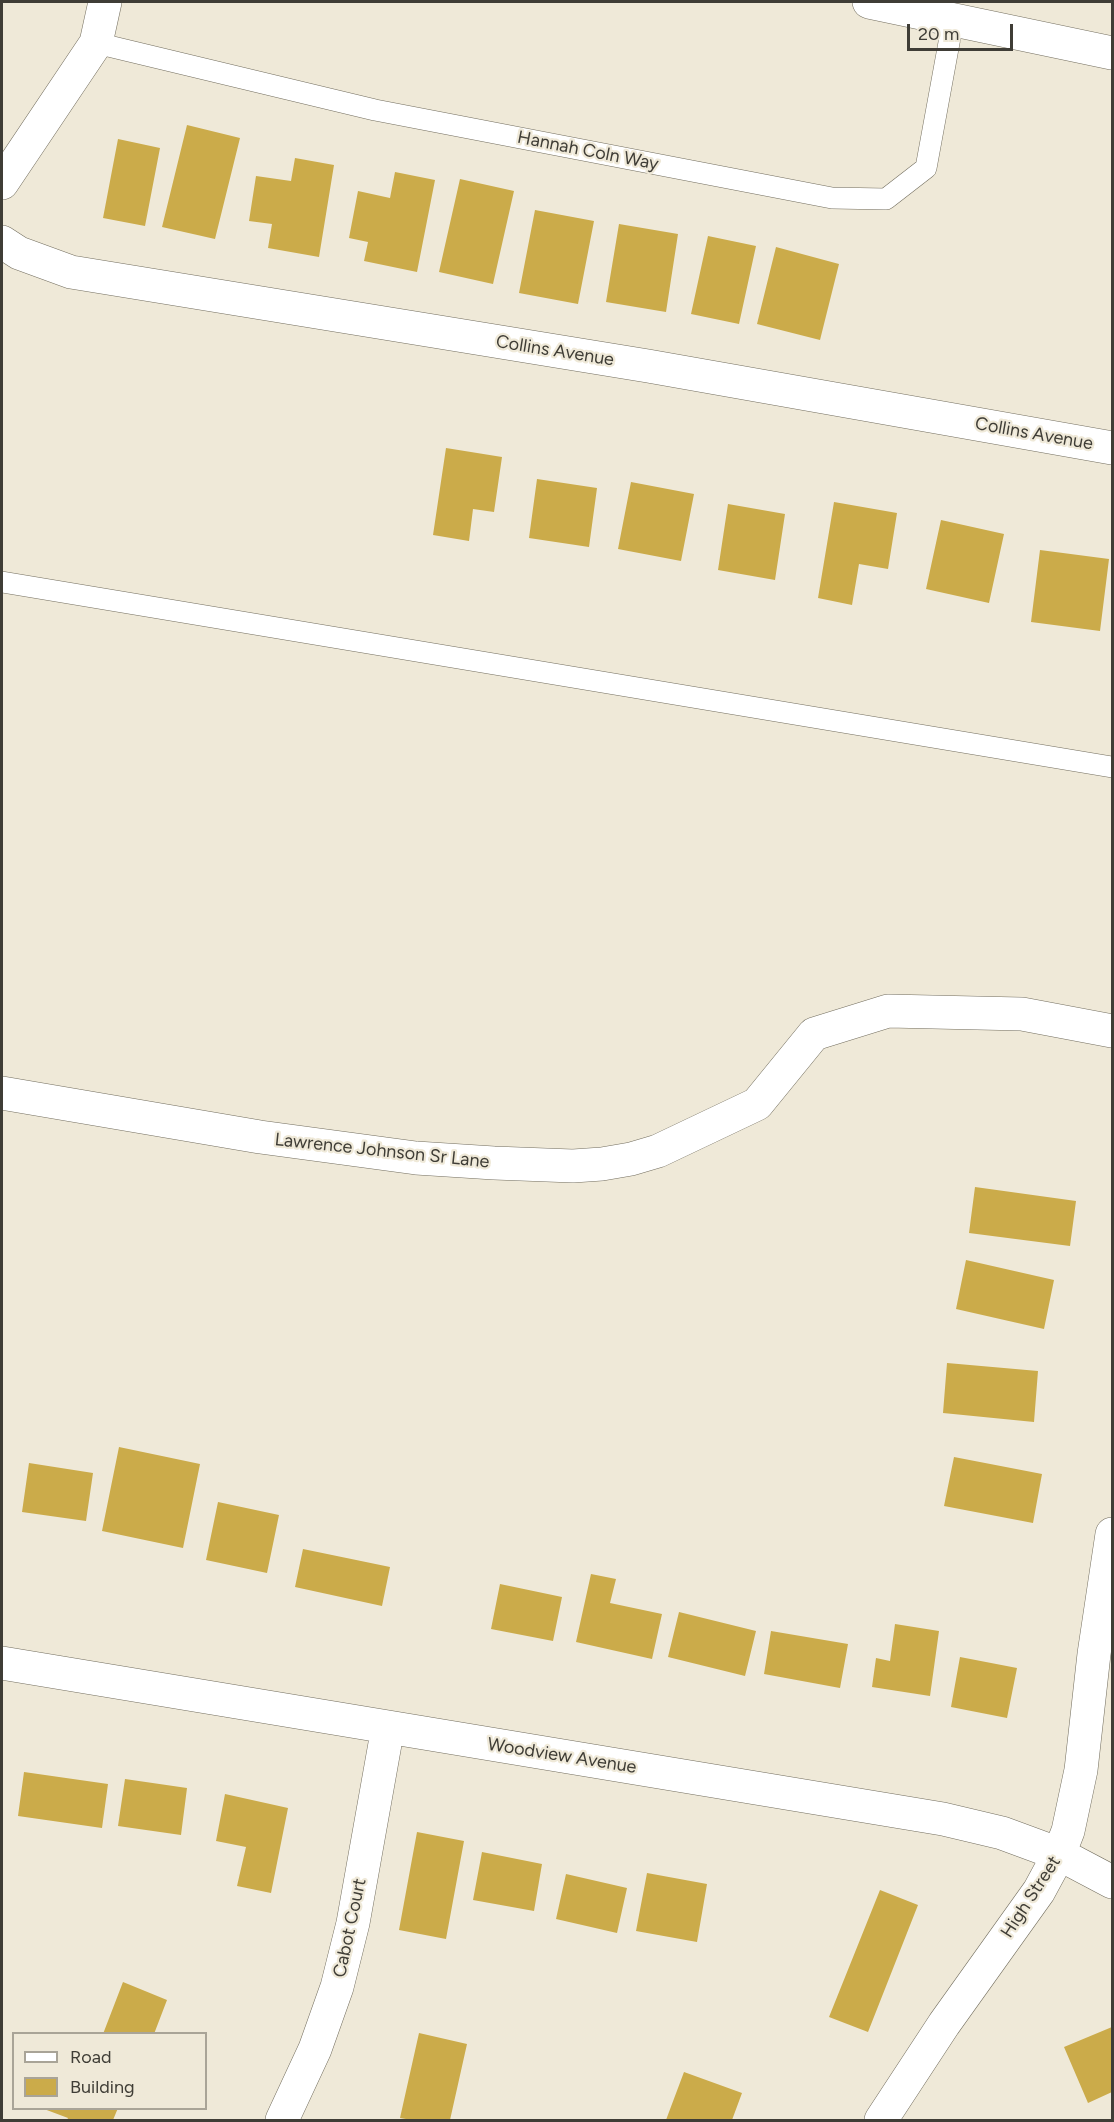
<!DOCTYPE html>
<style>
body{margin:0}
#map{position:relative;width:1114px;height:2122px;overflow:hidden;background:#efe9d8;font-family:Figtree,sans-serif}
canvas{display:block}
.frame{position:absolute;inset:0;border:3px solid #3f3d36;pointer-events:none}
.legend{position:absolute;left:12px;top:2032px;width:195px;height:78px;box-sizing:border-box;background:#efe9d8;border:2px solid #a9a497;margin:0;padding:8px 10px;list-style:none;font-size:18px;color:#3f3d36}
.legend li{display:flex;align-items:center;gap:12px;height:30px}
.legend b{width:30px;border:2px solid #a9a497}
.scale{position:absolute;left:907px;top:24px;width:106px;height:27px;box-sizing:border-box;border:3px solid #3f3d36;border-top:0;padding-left:8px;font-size:18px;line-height:21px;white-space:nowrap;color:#3f3d36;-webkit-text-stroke:4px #efe9d8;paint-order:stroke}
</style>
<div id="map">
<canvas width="1114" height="2122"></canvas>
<div class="frame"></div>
<ul class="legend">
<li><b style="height:8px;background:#fff"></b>Road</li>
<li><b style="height:16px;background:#cbab4a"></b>Building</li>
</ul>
<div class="scale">20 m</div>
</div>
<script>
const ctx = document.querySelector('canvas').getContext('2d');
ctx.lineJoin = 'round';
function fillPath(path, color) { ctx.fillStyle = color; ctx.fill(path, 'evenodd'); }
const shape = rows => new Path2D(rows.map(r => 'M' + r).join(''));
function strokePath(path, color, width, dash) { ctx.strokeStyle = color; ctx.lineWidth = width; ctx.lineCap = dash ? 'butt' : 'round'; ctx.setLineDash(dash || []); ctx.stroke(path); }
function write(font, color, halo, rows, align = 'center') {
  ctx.font = font + ' Figtree,sans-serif'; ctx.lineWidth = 4.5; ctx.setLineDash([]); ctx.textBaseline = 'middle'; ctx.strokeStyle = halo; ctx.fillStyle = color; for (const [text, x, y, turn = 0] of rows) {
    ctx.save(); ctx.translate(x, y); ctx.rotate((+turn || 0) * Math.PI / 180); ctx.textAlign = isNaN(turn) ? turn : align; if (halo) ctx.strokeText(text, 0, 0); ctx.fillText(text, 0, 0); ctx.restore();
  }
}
fillPath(shape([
 [187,125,240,138,215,239,162,227],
 [118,139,160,148,145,226,103,218],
 [295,158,334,165,319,257,268,248,272,224,249,221,256,176,291,181],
 [395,172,435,180,417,272,364,261,368,242,349,238,358,191,390,198],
 [460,179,514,191,493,284,439,272],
 [535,210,594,221,578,304,519,293],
 [619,224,678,234,666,312,606,302],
 [708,236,756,246,739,324,691,314],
 [776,247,839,264,820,340,757,324],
 [446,448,502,457,494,512,473,509,469,541,433,535],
 [537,479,597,488,589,547,529,538],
 [631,482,694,494,681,561,618,549],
 [834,502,897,513,888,569,859,564,852,605,818,598],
 [728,504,785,514,775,580,718,570],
 [941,520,1004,534,989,603,926,589],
 [1040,550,1109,559,1100,631,1031,622],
 [975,1187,1076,1201,1070,1246,969,1233],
 [966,1260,1054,1280,1044,1329,956,1309],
 [947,1363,1038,1371,1034,1422,943,1413],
 [119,1447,200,1464,183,1548,102,1531],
 [954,1457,1042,1474,1033,1523,944,1506],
 [29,1463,93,1473,86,1521,22,1512],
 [218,1502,279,1515,267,1573,206,1560],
 [303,1549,390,1567,382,1606,295,1587],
 [591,1574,616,1579,610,1603,662,1614,652,1659,576,1642],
 [500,1584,562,1597,553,1641,491,1629],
 [679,1612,756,1631,745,1676,668,1657],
 [895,1624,939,1631,930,1696,872,1687,876,1658,890,1661],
 [771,1631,848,1644,840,1688,764,1674],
 [960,1657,1017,1668,1007,1718,951,1707],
 [24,1772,108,1784,102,1828,18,1816],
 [125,1779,187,1788,181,1835,118,1826],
 [225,1794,288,1808,271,1893,237,1886,246,1847,216,1841],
 [417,1832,464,1841,446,1939,399,1930],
 [482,1852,542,1864,534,1911,473,1900],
 [647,1873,707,1884,697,1942,636,1931],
 [566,1874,627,1888,617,1933,556,1919],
 [880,1890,918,1905,868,2032,829,2017],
 [123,1982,167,2000,154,2034,103,2034],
 [1112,2027,1112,2092,1088,2103,1064,2047],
 [419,2033,467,2044,450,2120,412,2120,400,2118],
 [684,2072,742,2093,732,2120,666,2120],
 [118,2108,113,2120,67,2120,68,2118,44,2109]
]), '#cbab4a');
const lane = shape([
 [96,43,375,110,832,198,886,199,926,168,953,21],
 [2,582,1112,767]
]);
const street = shape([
 [869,2,1112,53],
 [2,183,96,43,105,2],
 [2,1093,260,1137,416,1158,494,1163,573,1166,602,1164,631,1159,658,1151,757,1104,814,1034,888,1011,1022,1014,1112,1031],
 [2,1663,943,1819,1002,1833,1059,1854,1112,1882],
 [282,2120,315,2049,337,1987,353,1923,388,1727],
 [881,2120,944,2024,1039,1891,1059,1854,1068,1831,1081,1770,1094,1654,1112,1534]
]);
const secondary = shape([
 [2,242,19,253,71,272,648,366,1112,448]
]);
strokePath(lane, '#736e5f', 22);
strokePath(street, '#736e5f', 34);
strokePath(secondary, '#736e5f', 34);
strokePath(lane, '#fff', 21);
strokePath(street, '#fff', 33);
strokePath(secondary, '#fff', 33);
write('18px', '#3f3d36', '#efe9d8', [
 ["Hannah Coln Way",588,151,11],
 ["Collins Avenue",555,351,9],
 ["Collins Avenue",1034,434,10],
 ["Lawrence Johnson Sr Lane",382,1151,6],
 ["Woodview Avenue",562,1756,9],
 ["High Street",1031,1897,-57],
 ["Cabot Court",350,1928,-78]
]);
</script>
